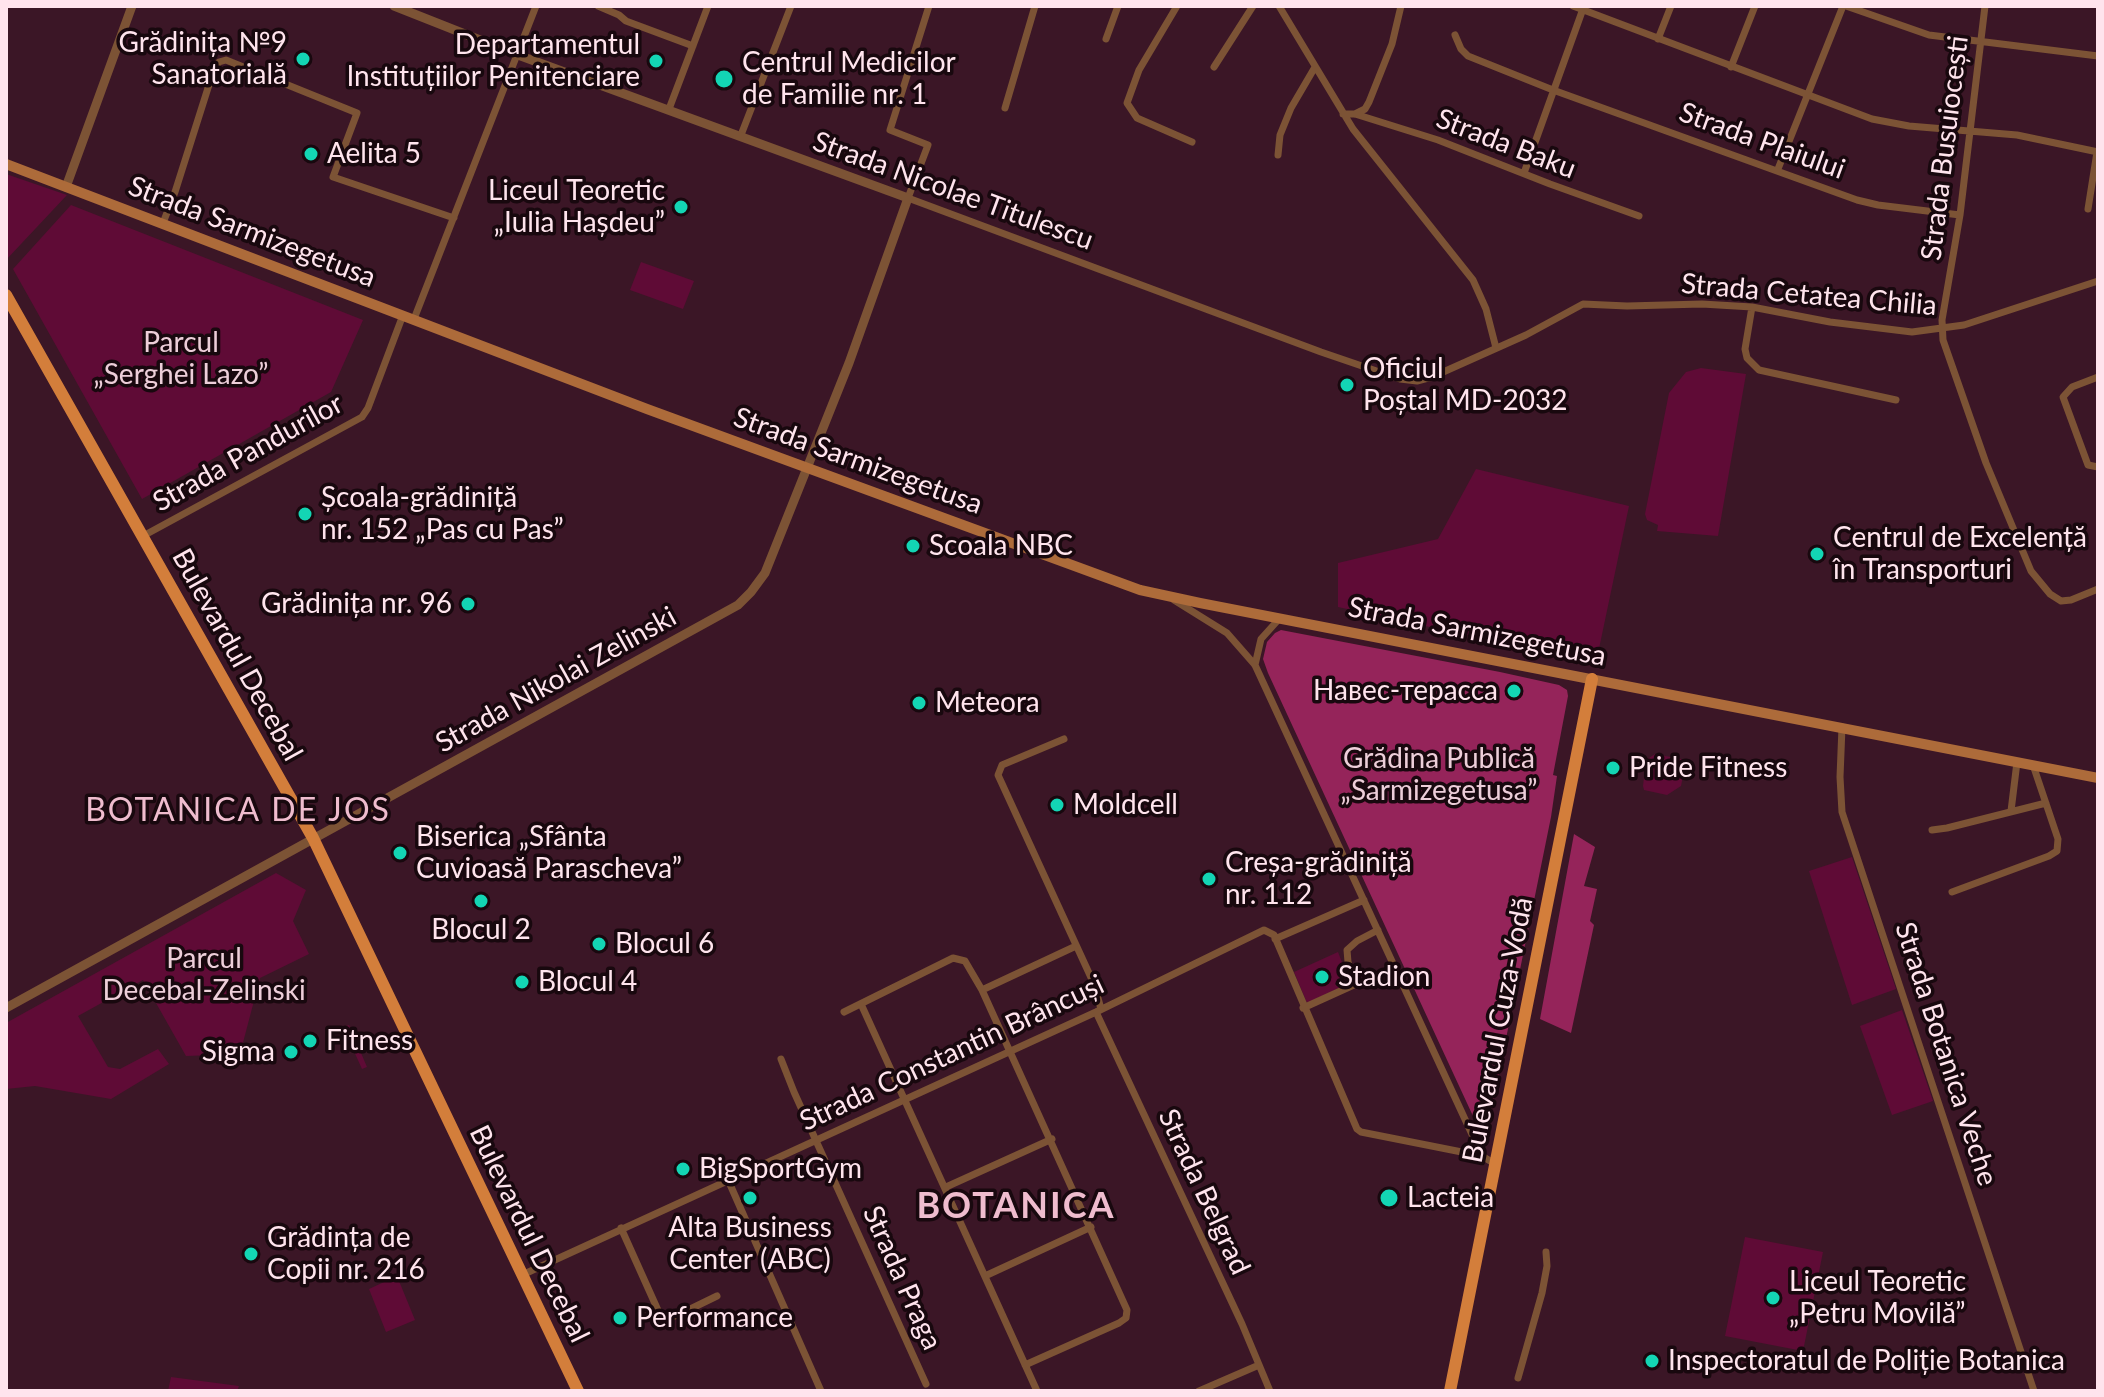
<!DOCTYPE html>
<meta charset="utf-8">
<style>
body{margin:0}
#map{position:relative;width:2104px;height:1397px;overflow:hidden;background:#3b1626;font-family:Lato,sans-serif}
canvas{display:block}
.frame{position:absolute;inset:0;border:8px solid #ffe4ed;pointer-events:none}
</style>
<div id="map">
<canvas width="2104" height="1397"></canvas>
<div class="frame"></div>
</div>
<script>
const ctx = document.querySelector('canvas').getContext('2d');
ctx.lineJoin = 'round';
function fillPath(path, color) { ctx.fillStyle = color; ctx.fill(path, 'evenodd'); }
const shape = rows => new Path2D(rows.map(r => 'M' + r).join(''));
function strokePath(path, color, width, dash) { ctx.strokeStyle = color; ctx.lineWidth = width; ctx.lineCap = dash ? 'butt' : 'round'; ctx.setLineDash(dash || []); ctx.stroke(path); }
function write(font, color, halo, rows, align = 'center') {
  ctx.font = font + ' Lato,sans-serif'; ctx.lineWidth = 7; ctx.setLineDash([]); ctx.textBaseline = 'middle'; ctx.strokeStyle = halo; ctx.fillStyle = color; for (const [text, x, y, turn = 0] of rows) {
    ctx.save(); ctx.translate(x, y); ctx.rotate((+turn || 0) * Math.PI / 180); ctx.textAlign = isNaN(turn) ? turn : align; if (halo) ctx.strokeText(text, 0, 0); ctx.fillText(text, 0, 0); ctx.restore();
  }
}
fillPath(shape([
 [6,174,67,195,6,260],
 [71,205,363,320,331,392,142,499,13,269],
 [641,262,694,281,683,309,630,290],
 [1701,368,1746,374,1718,536,1657,531,1658,525,1647,520,1645,514,1669,393,1686,372],
 [1476,469,1629,506,1596,663,1338,607,1338,563,1438,539],
 [1655,754,1686,760,1681,786,1667,795,1644,790,1643,786,1646,760],
 [1852,857,1896,989,1852,1005,1809,871],
 [276,873,306,890,293,921,309,954,260,978,240,1054,186,1056,143,980,78,1016,108,1067,120,1069,158,1049,169,1064,111,1099,35,1086,6,1089,6,1023],
 [1338,952,1350,983,1307,1003,1294,972],
 [1902,1010,1933,1101,1892,1115,1860,1026],
 [349,1025,367,1067,362,1069,343,1027],
 [1745,1237,1823,1252,1803,1351,1725,1336],
 [397,1276,415,1320,386,1332,369,1289],
 [171,1377,239,1386,237,1391,168,1391]
]), '#5f0b36');
fillPath(shape([
 [1281,630,1500,672,1559,685,1567,690,1568,696,1553,775,1557,776,1551,817,1485,1142,1268,673,1263,659,1267,642,1275,633],
 [1574,834,1595,847,1584,886,1597,889,1590,921,1594,925,1571,1033,1540,1019]
]), '#95245a');
strokePath(shape([
 [598,6,619,15,626,21,693,46],
 [929,6,890,130,928,145,908,198,1321,352,1400,379,1417,381,1432,377,1526,335,1583,304,1627,306,1702,304,1752,307,1830,322,1912,332,1964,325,2098,281],
 [1177,6,1139,70,1127,103,1137,118,1192,142],
 [1279,6,1353,129,1473,280,1486,309,1496,348],
 [1573,6,1872,119,1909,126,2017,135,2098,152],
 [1846,6,1929,35,2098,56],
 [1985,6,1960,215,1942,320,1943,340,1986,463,2031,571,2050,594,2061,601,2071,600,2098,589],
 [1455,35,1461,49,1468,56,1553,90,1857,200,1878,205,1960,215],
 [1106,39,1118,6],
 [1658,39,1671,6],
 [1214,67,1253,6],
 [1731,67,1755,6],
 [1005,108,1035,6],
 [669,109,708,6],
 [1343,114,1355,114,1438,140,1550,184,1639,216],
 [1355,114,1365,109,1369,102,1392,44,1401,6],
 [741,135,791,6],
 [1278,155,1280,135,1291,108,1315,67],
 [1778,169,1843,6],
 [1524,173,1584,6],
 [2088,209,2097,152],
 [163,223,175,192,214,69,219,62,226,60,357,113,333,177,454,218],
 [1752,307,1745,349,1747,358,1759,370,1896,400],
 [414,319,536,6],
 [2098,377,2072,387,2063,397,2088,465,2098,467],
 [143,536,362,417,368,408,403,315],
 [1174,600,1227,633,1255,665,1482,1156,1495,1164],
 [1255,665,1261,639,1279,619],
 [1842,727,1840,777,1842,812,2034,1391],
 [1064,739,1002,765,998,775,1094,984,1101,1009],
 [2011,811,2017,762],
 [1932,830,1947,828,2046,803],
 [1952,892,2049,856,2057,851,2058,839,2033,765],
 [1275,939,1364,900],
 [982,990,1076,946],
 [861,1004,1037,1391],
 [1303,1008,1356,984,1348,962,1347,950,1357,941,1378,930],
 [844,1012,953,958,965,961,982,990,1127,1310,1126,1318,1119,1323,1025,1365],
 [1096,1012,1242,1324,1270,1391],
 [781,1059,794,1092,926,1384],
 [729,1182,821,1391],
 [946,1187,1052,1139],
 [621,1228,661,1317,669,1318,678,1315,717,1296],
 [522,1275,1096,1012,1264,930,1274,935,1357,1129,1361,1132,1482,1156],
 [985,1276,1091,1227],
 [1518,1378,1542,1293,1547,1266,1546,1252],
 [1199,1391,1259,1365]
]), '#7c5335', 7);
strokePath(shape([
 [66,187,132,6],
 [6,1008,738,605,751,592,765,573,849,363,908,198,518,55,394,6]
]), '#7c5335', 9);
strokePath(shape([
 [6,164,647,409,1140,590,1200,603,2098,778]
]), '#ad6b3a', 10);
strokePath(shape([
 [6,295,313,838,578,1391],
 [1450,1391,1592,679]
]), '#d37e3b', 12);
for (const [x, y, r, color] of [
 [303,59,8,"#13d5b4"],
 [656,61,8,"#13d5b4"],
 [724,79,10,"#13d5b4"],
 [311,154,8,"#13d5b4"],
 [681,207,8,"#13d5b4"],
 [1347,385,8,"#13d5b4"],
 [305,514,8,"#13d5b4"],
 [913,546,8,"#13d5b4"],
 [1817,554,8,"#13d5b4"],
 [468,604,8,"#13d5b4"],
 [1514,691,8,"#13d5b4"],
 [919,703,8,"#13d5b4"],
 [1613,768,8,"#13d5b4"],
 [1057,805,8,"#13d5b4"],
 [400,853,8,"#13d5b4"],
 [1209,879,8,"#13d5b4"],
 [481,901,8,"#13d5b4"],
 [599,944,8,"#13d5b4"],
 [1322,977,8,"#13d5b4"],
 [522,982,8,"#13d5b4"],
 [310,1041,8,"#13d5b4"],
 [291,1052,8,"#13d5b4"],
 [683,1169,8,"#13d5b4"],
 [750,1198,8,"#13d5b4"],
 [1389,1198,10,"#13d5b4"],
 [251,1254,8,"#13d5b4"],
 [1773,1298,8,"#13d5b4"],
 [620,1318,8,"#13d5b4"],
 [1652,1361,8,"#13d5b4"]
]) { const dot = new Path2D(); dot.arc(x, y, r, 0, 2 * Math.PI); ctx.fillStyle = color; ctx.fill(dot); strokePath(dot, '#18080e', 3); }
write('28px', '#ffe4ed', '#18080e', [
 ["Grădinița №9",287,43,"right"],
 ["Sanatorială",287,75,"right"],
 ["Departamentul",640,45,"right"],
 ["Instituțiilor Penitenciare",640,77,"right"],
 ["Centrul Medicilor",742,63],
 ["de Familie nr. 1",742,95],
 ["Aelita 5",327,154],
 ["Liceul Teoretic",665,191,"right"],
 ["„Iulia Hașdeu”",665,223,"right"],
 ["Oficiul",1363,369],
 ["Poștal MD-2032",1363,401],
 ["Școala-grădiniță",321,498],
 ["nr. 152 „Pas cu Pas”",321,530],
 ["Centrul de Excelență",1833,538],
 ["în Transporturi",1833,570],
 ["Scoala NBC",929,546],
 ["Grădinița nr. 96",452,604,"right"],
 ["Навес-терасса",1498,691,"right"],
 ["Meteora",935,703],
 ["Pride Fitness",1629,768],
 ["Moldcell",1073,805],
 ["Biserica „Sfânta",416,837],
 ["Cuvioasă Parascheva”",416,869],
 ["Creșa-grădiniță",1225,863],
 ["nr. 112",1225,895],
 ["Blocul 2",481,930,"center"],
 ["Blocul 6",615,944],
 ["Stadion",1338,977],
 ["Blocul 4",538,982],
 ["Fitness",326,1041],
 ["Sigma",275,1052,"right"],
 ["BigSportGym",699,1169],
 ["Lacteia",1407,1198],
 ["Alta Business",750,1228,"center"],
 ["Center (ABC)",750,1260,"center"],
 ["Grădința de",267,1238],
 ["Copii nr. 216",267,1270],
 ["Liceul Teoretic",1789,1282],
 ["„Petru Movilă”",1789,1314],
 ["Performance",636,1318],
 ["Inspectoratul de Poliție Botanica",1668,1361]
], 'left');
write('28px', '#ffe4ed', '#18080e', [
 ["Strada Plaiului",1762,141,20],
 ["Strada Baku",1506,144,21],
 ["Strada Busuiocești",1945,148,-83],
 ["Strada Nicolae Titulescu",953,191,20],
 ["Strada Sarmizegetusa",252,232,21],
 ["Strada Cetatea Chilia",1809,295,5],
 ["Strada Pandurilor",248,453,-29],
 ["Strada Sarmizegetusa",858,461,20],
 ["Strada Sarmizegetusa",1477,632,11],
 ["Bulevardul Decebal",237,655,61],
 ["Strada Nikolai Zelinski",556,680,-29],
 ["Bulevardul Cuza-Vodă",1498,1030,-79],
 ["Strada Constantin Brâncuși",952,1053,-25],
 ["Strada Botanica Veche",1946,1054,72],
 ["Strada Belgrad",1204,1192,65],
 ["Bulevardul Decebal",529,1234,64],
 ["Strada Praga",902,1278,66]
]);
write('28px', '#edced9', '#18080e', [
 ["Parcul",181,343],
 ["„Serghei Lazo”",181,375],
 ["Grădina Publică",1439,759],
 ["„Sarmizegetusa”",1439,791],
 ["Parcul",204,959],
 ["Decebal-Zelinski",204,991]
]);
ctx.letterSpacing = '2px';
write('32px', '#efbcce', '#18080e', [
 ["BOTANICA DE JOS",238,811]
]);
ctx.letterSpacing = '0px';
ctx.letterSpacing = '2px';
write('bold 36px', '#efbcce', '#18080e', [
 ["BOTANICA",1016,1206]
]);
ctx.letterSpacing = '0px';
</script>
